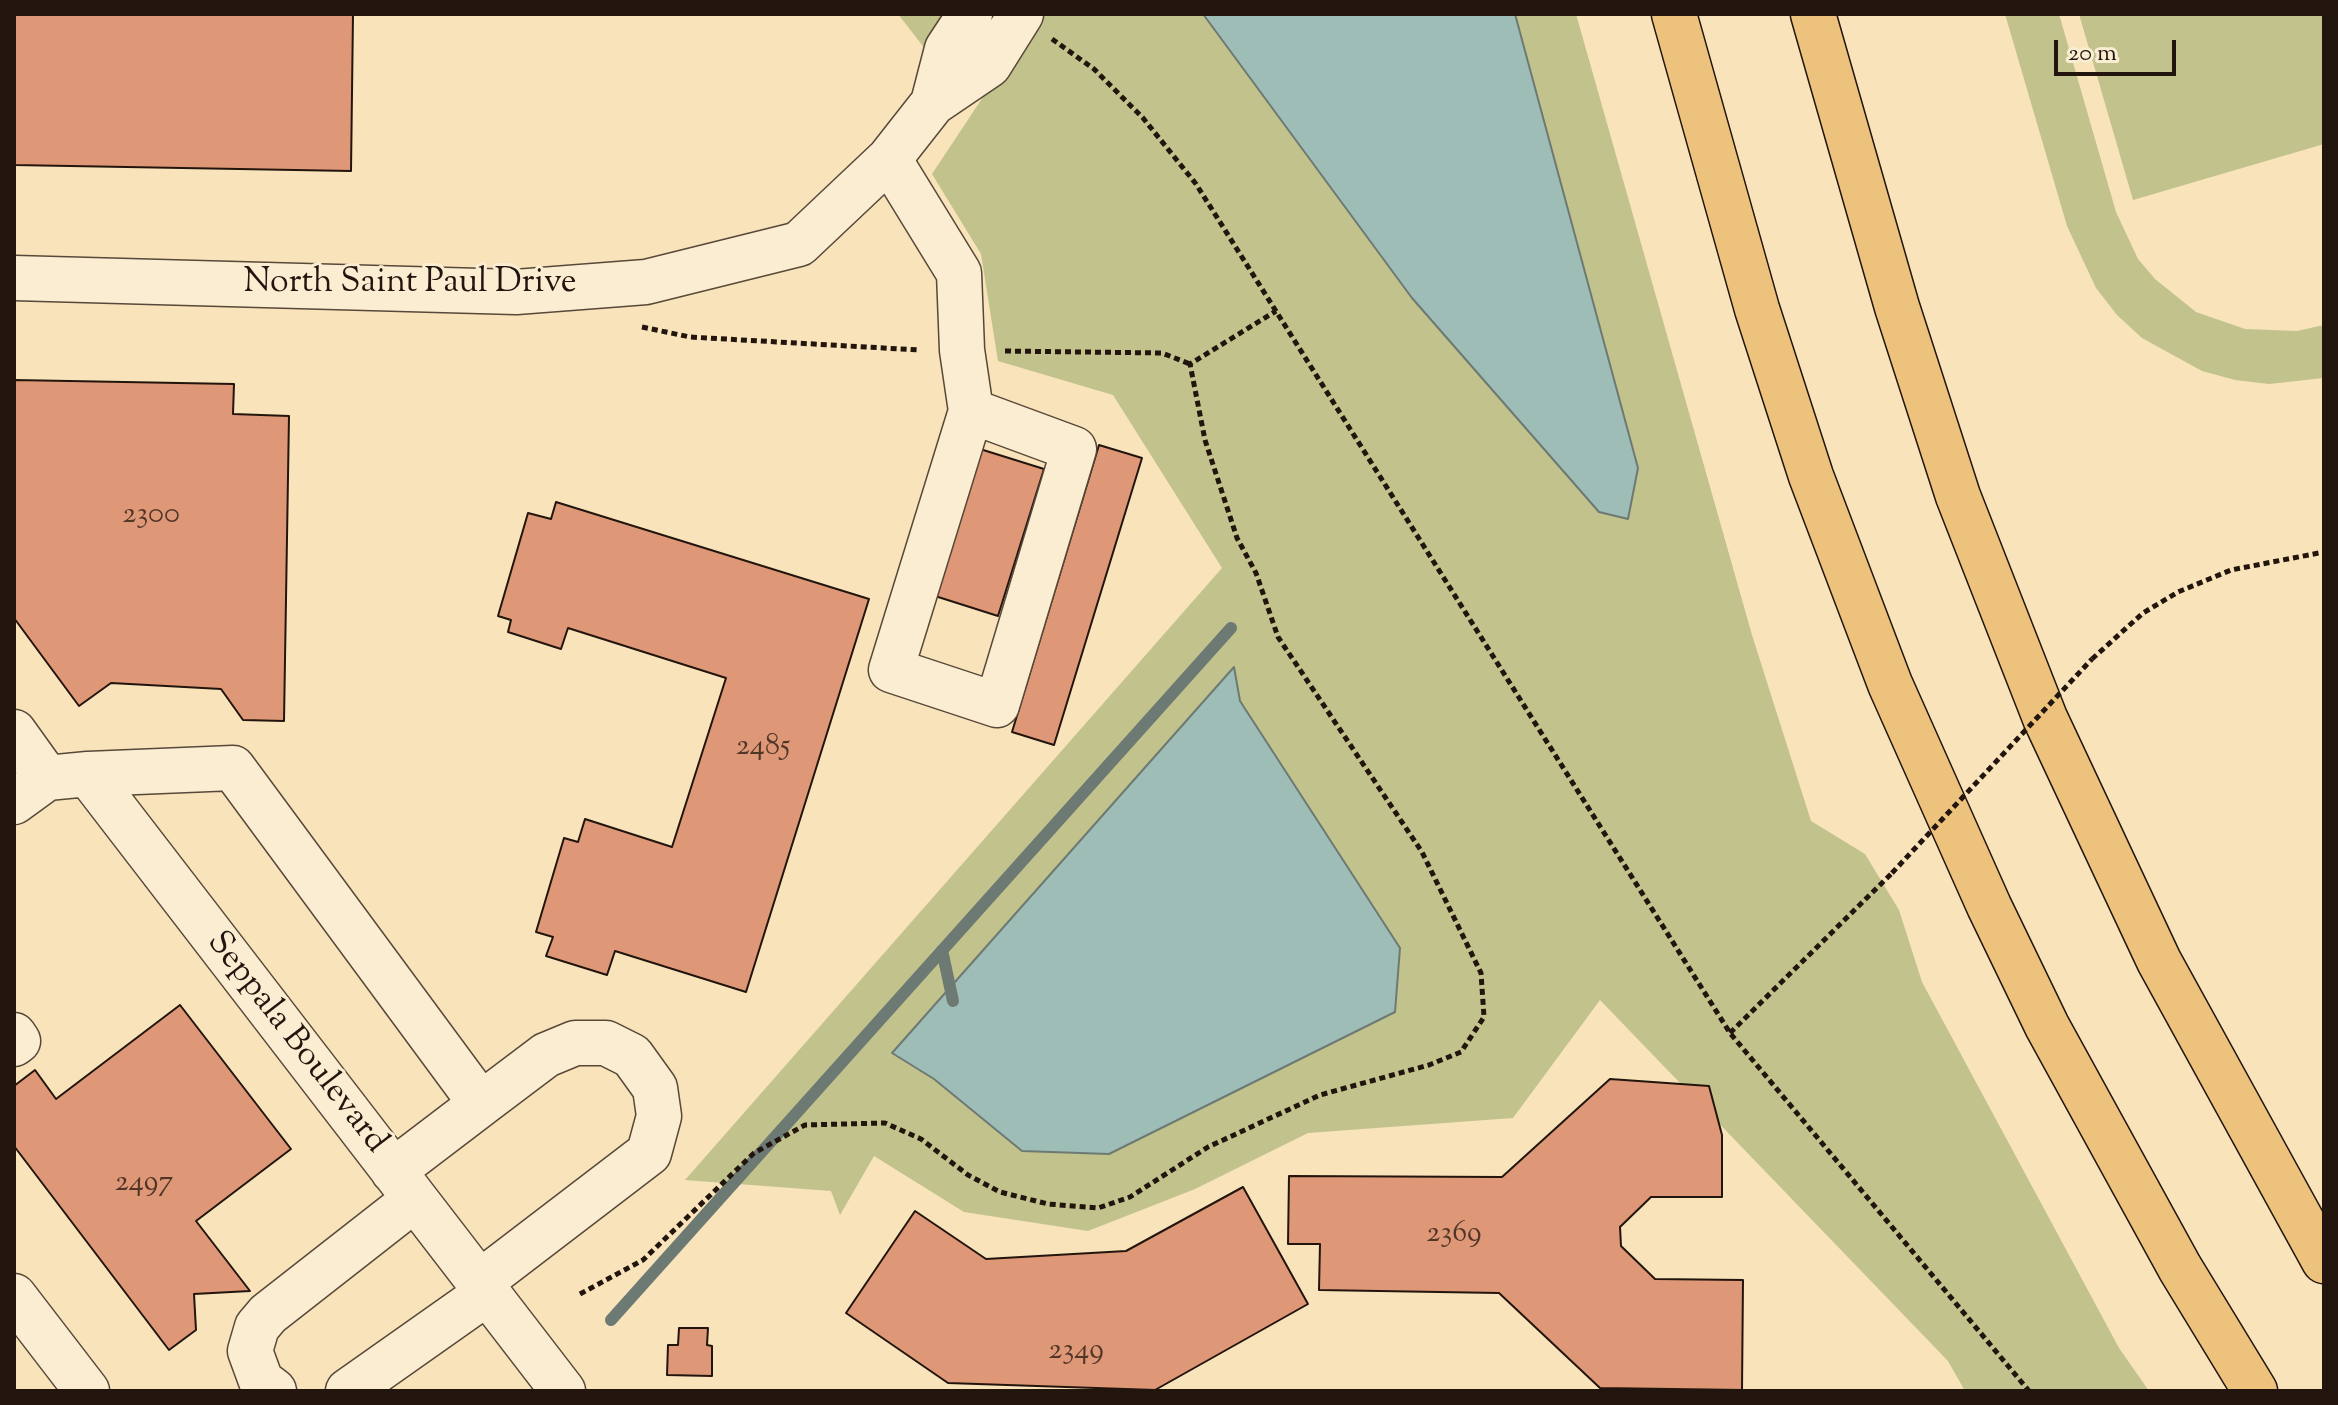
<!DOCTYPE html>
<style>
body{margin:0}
#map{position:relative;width:2338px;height:1405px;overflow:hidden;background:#f8e3ba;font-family:"Sorts Mill Goudy",serif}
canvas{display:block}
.frame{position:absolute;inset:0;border:16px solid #22150e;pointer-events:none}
.scale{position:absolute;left:2054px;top:40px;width:122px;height:36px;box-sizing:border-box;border:4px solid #22150e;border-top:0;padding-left:10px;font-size:24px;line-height:28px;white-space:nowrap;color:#22150e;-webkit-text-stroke:6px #faedd2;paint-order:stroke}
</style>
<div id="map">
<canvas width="2338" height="1405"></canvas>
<div class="frame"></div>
<div class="scale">20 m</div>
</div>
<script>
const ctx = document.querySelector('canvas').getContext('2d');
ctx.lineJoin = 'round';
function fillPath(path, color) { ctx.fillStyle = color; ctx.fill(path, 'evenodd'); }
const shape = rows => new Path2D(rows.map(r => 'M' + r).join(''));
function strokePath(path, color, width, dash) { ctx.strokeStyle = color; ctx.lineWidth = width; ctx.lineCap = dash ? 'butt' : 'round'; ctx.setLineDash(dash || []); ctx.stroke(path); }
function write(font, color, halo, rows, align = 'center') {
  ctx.font = font + ' "Sorts Mill Goudy",serif'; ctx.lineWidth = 6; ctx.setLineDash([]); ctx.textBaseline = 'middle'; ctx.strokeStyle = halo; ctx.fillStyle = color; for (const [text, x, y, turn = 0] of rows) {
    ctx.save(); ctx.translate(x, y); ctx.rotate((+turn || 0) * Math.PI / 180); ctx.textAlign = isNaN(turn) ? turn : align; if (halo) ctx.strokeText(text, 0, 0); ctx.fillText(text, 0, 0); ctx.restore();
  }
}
fillPath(shape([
 [898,14,953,14,929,54],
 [1038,14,1576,14,1752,635,1811,821,1865,854,1899,910,1922,982,2119,1348,2149,1391,1965,1391,1948,1361,1600,1000,1513,1118,1308,1133,1195,1189,1088,1231,964,1212,874,1156,840,1215,831,1191,685,1180,1222,568,1113,395,998,361,981,254,932,174],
 [2005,14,2059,14,2116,212,2138,259,2155,279,2196,312,2245,329,2297,331,2324,325,2324,378,2269,384,2235,380,2202,371,2142,338,2117,315,2096,288,2067,226],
 [2079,14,2324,14,2324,144,2133,200]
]), '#c2c28c');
const water = shape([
 [1203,14,1515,14,1638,468,1628,519,1599,512,1412,298,1203,14],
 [1234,667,1240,701,1400,948,1395,1012,1109,1154,1022,1151,934,1079,892,1053,1234,667]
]);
fillPath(water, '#9fbdb7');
strokePath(water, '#6d7a73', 2);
strokePath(shape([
 [942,950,953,1001],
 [611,1320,1231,628]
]), '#6d7a73', 12);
const building = shape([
 [14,14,353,14,351,171,14,165,14,14],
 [14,380,234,384,233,414,289,416,284,721,243,720,221,689,111,683,79,706,14,618,14,380],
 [1099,445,1142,458,1054,745,1012,732,1099,445],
 [980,449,1044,469,998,616,935,596,980,449],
 [556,502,869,599,746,992,615,951,607,975,546,956,553,937,536,932,564,838,578,842,585,819,672,847,726,678,568,628,561,649,508,632,511,620,498,616,528,513,551,519,556,502],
 [180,1005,291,1149,196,1221,250,1291,194,1294,196,1330,169,1350,14,1146,14,1086,35,1070,56,1099,180,1005],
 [1610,1079,1709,1086,1722,1135,1722,1197,1651,1197,1620,1227,1621,1246,1655,1279,1743,1280,1742,1390,1600,1388,1499,1293,1319,1290,1320,1244,1288,1244,1289,1176,1502,1177,1610,1079],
 [1243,1187,1308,1304,1155,1390,948,1383,846,1313,915,1211,986,1259,1126,1251,1243,1187],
 [679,1328,708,1328,707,1345,712,1346,712,1376,667,1375,668,1345,678,1345,679,1328]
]);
fillPath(building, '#de9877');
strokePath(building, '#22150e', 2);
const minor = shape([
 [933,103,947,49,970,14],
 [889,159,959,273,962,350,971,411,891,670,997,705,1074,449,971,411],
 [14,278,516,292,646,282,799,244,889,159,933,103,989,65,1021,14],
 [14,732,47,778,88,774,563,1391],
 [88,774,233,768,481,1104,546,1055,575,1043,606,1043,632,1056,655,1088,659,1116,649,1153,479,1283],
 [14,802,47,778],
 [14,1035,18,1041,14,1044],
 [393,1171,481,1104],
 [14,1296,87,1391],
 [274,1391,261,1381,250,1351,257,1327,268,1314,415,1199],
 [348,1391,487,1293]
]);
const highway = shape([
 [1674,14,1757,309,1811,476,1890,684,1989,906,2047,1026,2180,1268,2255,1391],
 [1813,14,1897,307,1958,496,2045,718,2159,961,2324,1261]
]);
strokePath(minor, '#584839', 47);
strokePath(highway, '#22150e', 47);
strokePath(shape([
 [1052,39,1094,69,1143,118,1196,184,1730,1033,2029,1391],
 [642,327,690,337,919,350],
 [1005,351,1162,353,1190,364],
 [2092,659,2143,613,2178,592,2231,570,2324,552],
 [1730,1033,1892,873],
 [580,1294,643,1260,754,1153,805,1125,885,1123,921,1139,968,1175,1000,1192,1048,1204,1098,1208,1130,1197,1208,1147,1320,1095,1429,1065,1461,1052,1484,1017,1481,973,1422,852,1278,637,1256,573,1237,538,1205,440,1190,364,1276,311]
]), '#22150e', 5, [6, 4]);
strokePath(minor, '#faedd2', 44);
strokePath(highway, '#ecc27d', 44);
strokePath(shape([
 [1892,873,2092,659]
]), '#22150e', 5, [6, 4]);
write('30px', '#513628', null, [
 ["2300",151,517],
 ["2485",763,749],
 ["2497",144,1185],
 ["2369",1454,1236],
 ["2349",1076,1353]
]);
write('34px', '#22150e', '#faedd2', [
 ["North Saint Paul Drive",410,285],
 ["Seppala Boulevard",295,1044,52]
]);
</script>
